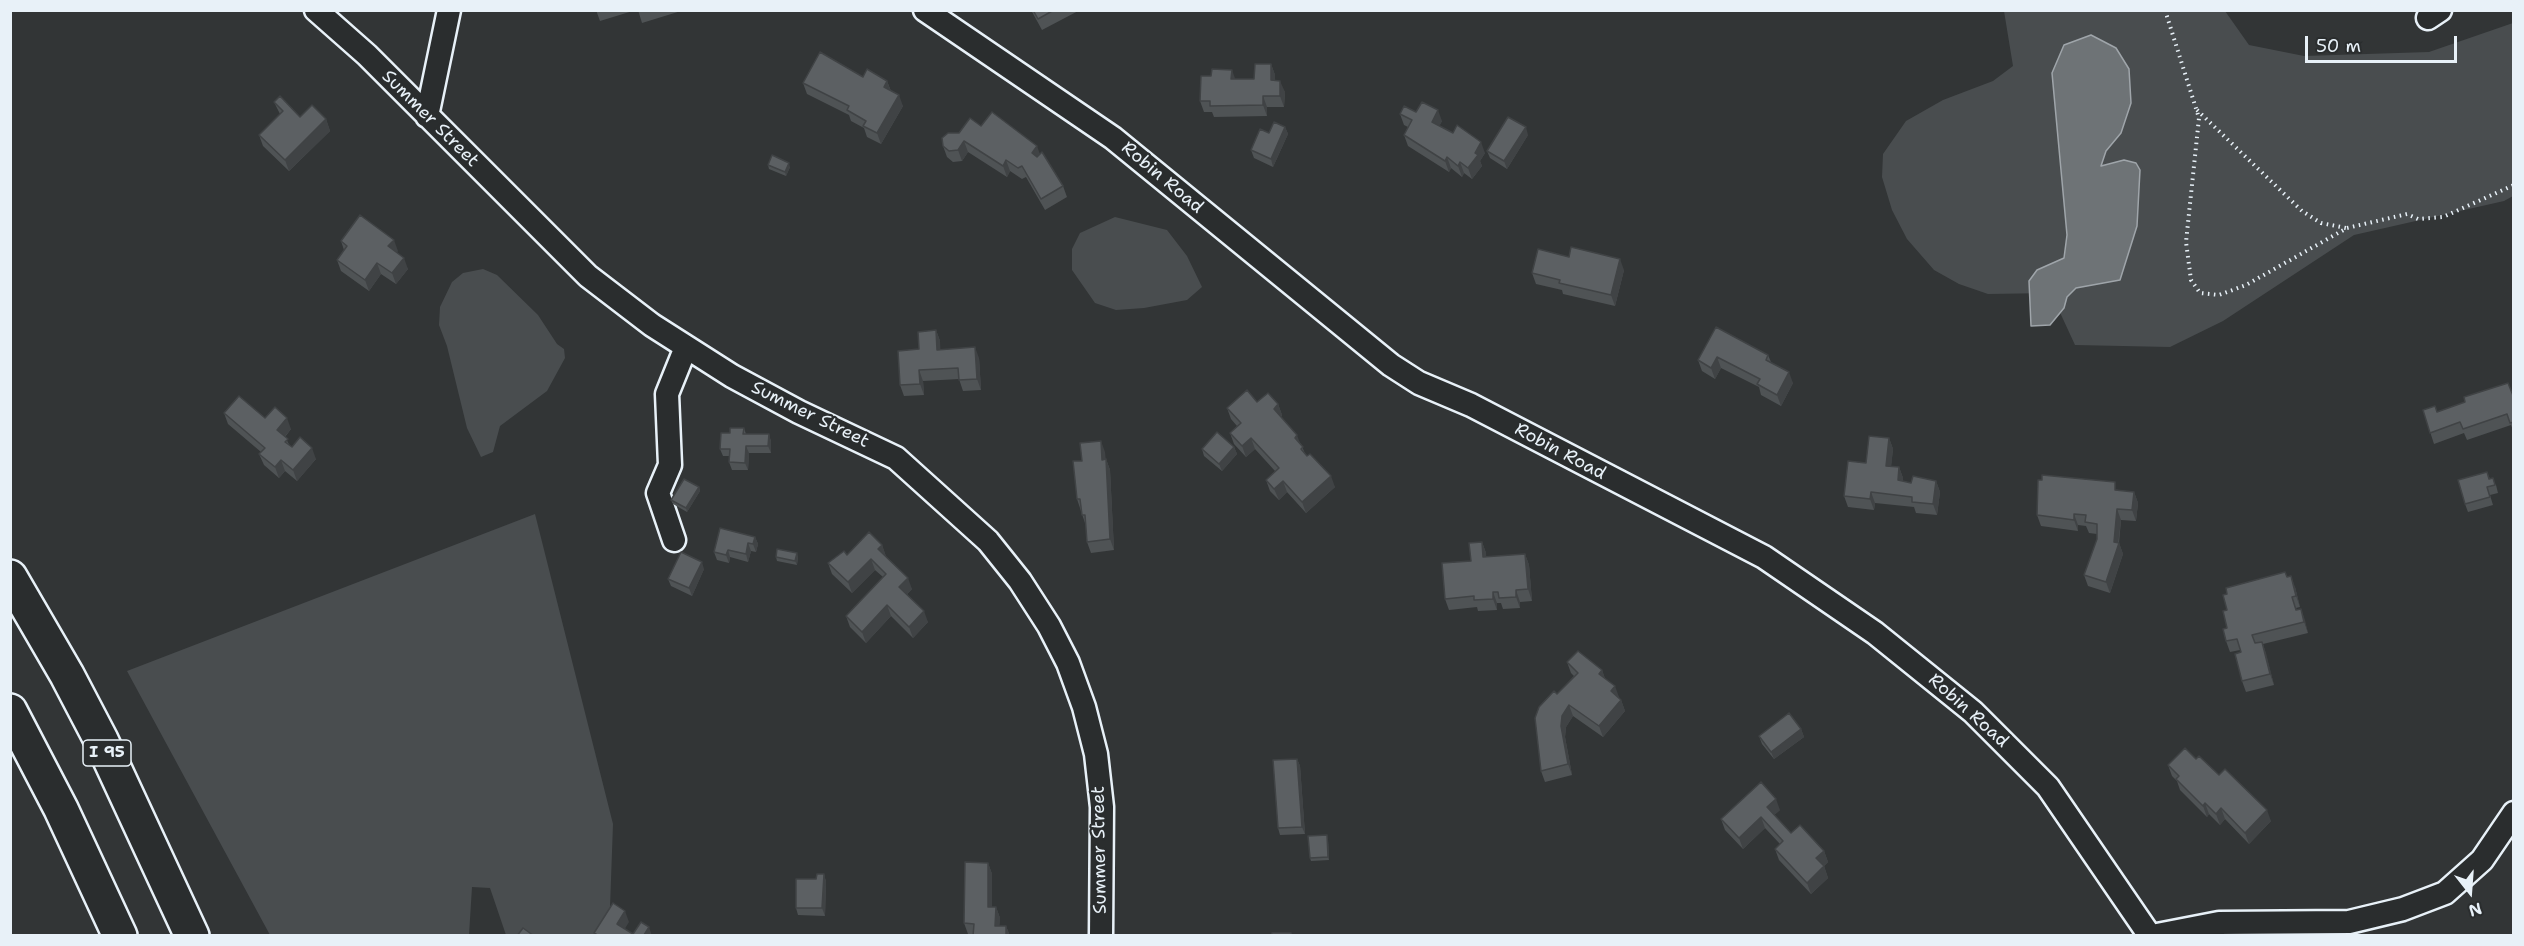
<!DOCTYPE html>
<style>
body{margin:0}
#map{position:relative;width:2524px;height:946px;overflow:hidden;background:#323536;font-family:"Shantell Sans",sans-serif}
canvas{display:block}
.frame{position:absolute;inset:0;border:12px solid #e8f1f8;pointer-events:none}
.north{position:absolute;left:2440px;top:862px;width:60px;height:60px;-webkit-text-stroke:4px #2a2d2e;paint-order:stroke;rotate:163deg;font-size:16px;font-weight:700;line-height:24px;text-align:center;color:#e8f1f8}
.north::after{content:'';display:block;margin:auto;width:21px;height:27px;background:#e8f1f8;clip-path:polygon(50% 0,100% 100%,50% 72%,0 100%)}
.scale{position:absolute;left:2305px;top:36px;width:152px;height:27px;box-sizing:border-box;border:3px solid #e8f1f8;border-top:0;padding-left:8px;font-size:18px;line-height:21px;white-space:nowrap;color:#e8f1f8;-webkit-text-stroke:4px #2a2d2e;paint-order:stroke}
</style>
<div id="map">
<canvas width="2524" height="946"></canvas>
<div class="frame"></div>
<div class="north">N</div>
<div class="scale">50 m</div>
</div>
<script>
const ctx = document.querySelector('canvas').getContext('2d');
ctx.lineJoin = 'round';
function fillPath(path, color) { ctx.fillStyle = color; ctx.fill(path, 'evenodd'); }
const shape = rows => new Path2D(rows.map(r => 'M' + r).join(''));
function strokePath(path, color, width, dash) { ctx.strokeStyle = color; ctx.lineWidth = width; ctx.lineCap = dash ? 'butt' : 'round'; ctx.setLineDash(dash || []); ctx.stroke(path); }
function write(font, color, halo, rows, align = 'center') {
  ctx.font = font + ' "Shantell Sans",sans-serif'; ctx.lineWidth = 4.5; ctx.setLineDash([]); ctx.textBaseline = 'middle'; ctx.strokeStyle = halo; ctx.fillStyle = color; for (const [text, x, y, turn = 0] of rows) {
    ctx.save(); ctx.translate(x, y); ctx.rotate((+turn || 0) * Math.PI / 180); ctx.textAlign = isNaN(turn) ? turn : align; if (halo) ctx.strokeText(text, 0, 0); ctx.fillText(text, 0, 0); ctx.restore();
  }
}
fillPath(shape([
 [2004,11,2225,11,2249,45,2304,56,2429,52,2513,23,2513,196,2504,201,2354,235,2223,321,2170,347,2075,345,2051,293,1988,294,1959,284,1934,270,1907,239,1892,210,1882,177,1883,154,1906,121,1943,100,1993,81,2013,66],
 [1115,217,1167,230,1187,256,1202,287,1187,300,1144,308,1116,310,1095,303,1072,270,1072,249,1080,233],
 [483,269,497,275,538,315,557,344,564,349,565,358,547,391,500,426,493,452,481,457,467,428,447,346,439,325,440,307,452,282,463,273],
 [535,514,613,824,609,935,506,935,490,888,472,887,469,935,270,935,127,671]
]), '#494d4f');
const water = shape([
 [2091,35,2116,48,2129,69,2131,103,2121,133,2106,151,2101,166,2124,160,2136,163,2140,170,2137,226,2120,280,2076,288,2067,297,2064,308,2050,325,2031,326,2029,281,2037,270,2064,258,2067,235,2052,73,2064,45,2091,35]
]);
fillPath(water, '#6e7376');
strokePath(water, '#9fa5aa', 1.5);
const minor = shape([
 [316,10,367,55,588,276,652,325,732,376,799,412,896,458,988,541,1020,581,1049,626,1068,663,1084,707,1096,754,1102,807,1101,936],
 [925,10,1113,138,1391,365,1419,383,1471,405,1764,557,1875,633,1973,712,2048,787,2150,936],
 [2428,18,2440,10],
 [427,116,449,10],
 [674,540,658,493,670,465,667,394,686,347],
 [2152,936,2219,923,2349,922,2403,909,2445,893,2482,860,2514,813]
]);
const highway = shape([
 [10,577,67,675,101,740,192,936],
 [10,711,61,809,120,936]
]);
strokePath(minor, '#e8f1f8', 27);
strokePath(highway, '#e8f1f8', 38);
strokePath(shape([
 [2165,10,2199,118,2186,242,2191,280,2200,293,2219,295,2246,285,2347,228,2407,214,2418,219,2443,217,2514,185],
 [2197,110,2302,211,2321,223,2346,228]
]), '#e8f1f8', 4, [1.5, 4.5]);
strokePath(minor, '#2a2d2e', 22);
strokePath(highway, '#2a2d2e', 33);
fillPath(shape([
 [596,10,636,10,600,21],
 [638,10,680,10,681,11,642,23],
 [1031,10,1080,10,1042,30],
 [1271,64,1275,75,1275,81,1285,92,1284,107,1267,107,1267,116,1214,117,1212,112,1204,112,1200,101,1235,79,1254,79],
 [863,77,887,81,891,91,903,106,881,144,867,137,864,128,851,121,849,115,807,94,803,83],
 [274,102,300,117,326,119,330,131,289,171,263,146,259,135,280,114],
 [1416,112,1442,121,1439,126,1485,153,1480,161,1482,166,1472,179,1464,173,1462,177,1451,168,1449,172,1408,146,1404,135,1408,127,1404,125,1400,114],
 [981,126,1040,154,1063,186,1067,197,1045,210,1026,177,1022,179,1010,171,1007,177,968,152,962,161,953,162,947,157,943,146,959,133],
 [1285,127,1288,134,1273,167,1254,158,1251,150,1269,133],
 [1528,135,1507,169,1490,158,1487,151],
 [768,165,790,167,786,176,769,169],
 [341,241,398,251,396,252,408,269,396,284,381,274,369,291,341,271,337,260,344,250],
 [1624,270,1615,306,1563,294,1562,290,1536,284,1532,273],
 [1716,327,1768,355,1771,362,1793,383,1781,406,1761,395,1759,387,1721,368,1715,379,1702,371,1698,360],
 [936,330,940,341,940,350,979,358,981,390,963,391,959,379,923,381,924,395,904,396,900,385,919,349],
 [2514,398,2514,433,2511,425,2467,440,2464,433,2434,444,2423,410,2437,412],
 [1257,402,1278,404,1282,415,1281,417,1301,444,1306,456,1335,487,1306,513,1287,492,1279,500,1270,491,1266,480,1275,471,1255,449,1246,457,1234,444,1230,433,1237,426,1231,419,1227,408],
 [224,413,265,418,291,429,285,437,290,446,316,459,297,481,285,471,279,478,264,465,259,454,261,452,228,424],
 [744,428,746,434,769,434,771,442,771,453,749,453,748,470,732,470,729,462,729,456,723,456,720,449,730,433],
 [1889,438,1893,449,1891,466,1899,467,1903,478,1903,481,1911,483,1936,481,1940,492,1937,515,1916,513,1914,507,1875,503,1874,510,1848,507,1844,496,1866,463],
 [1234,447,1237,454,1222,471,1204,456,1202,449],
 [1105,452,1105,460,1106,459,1110,470,1114,550,1091,553,1087,542,1086,526,1077,499,1082,461],
 [2487,472,2490,479,2496,485,2498,493,2490,495,2493,505,2468,512,2465,504],
 [2042,480,2134,492,2138,503,2136,521,2121,520,2119,543,2123,554,2110,593,2088,586,2084,575,2097,539,2097,534,2089,533,2086,526,2078,525,2078,531,2041,526,2037,515],
 [699,487,700,491,687,512,673,504,671,500],
 [755,537,758,544,756,552,751,551,748,562,730,557,729,563,717,560,714,552],
 [1482,542,1486,553,1486,557,1525,554,1529,565,1532,601,1520,602,1520,608,1503,609,1501,603,1497,603,1497,610,1478,611,1477,607,1449,610,1445,599,1471,561],
 [882,545,886,557,912,589,907,594,928,622,913,638,891,616,866,643,850,627,846,616,883,577,875,570,852,593,832,574,828,563,847,555],
 [798,556,797,565,777,561,776,557],
 [704,569,692,596,671,586,668,579],
 [2287,577,2295,587,2300,607,2296,608,2297,610,2301,609,2308,633,2263,644,2274,685,2246,692,2242,681,2240,650,2230,652,2226,641,2227,610],
 [1567,662,1602,670,1605,679,1621,700,1625,711,1603,737,1573,716,1566,727,1565,737,1572,775,1545,782,1541,771,1557,694,1574,676,1571,673],
 [1801,729,1804,737,1774,759,1762,744,1759,736],
 [1297,759,1300,766,1305,834,1280,835,1278,828],
 [2196,759,2219,775,2271,821,2249,844,2225,819,2220,825,2209,814,2207,817,2180,790,2177,781,2172,776,2168,765],
 [1780,810,1774,815,1791,833,1824,851,1828,862,1824,866,1828,878,1811,894,1779,860,1775,849,1780,844,1765,828,1743,849,1725,830,1721,819],
 [1328,839,1329,860,1311,861,1310,858],
 [988,863,992,874,992,907,996,907,1000,918,999,926,1006,926,1010,936,973,936,973,935,968,934,964,923],
 [824,874,826,882,825,916,798,915,796,908]
]), '#4f5355');
fillPath(shape([
 [1271,64,1275,75,1275,91,1271,80],
 [1232,70,1236,81,1231,79],
 [887,81,891,92,884,87],
 [1280,81,1285,92,1284,107,1280,96],
 [899,95,903,106,881,144,877,133],
 [1263,96,1267,107,1267,116,1263,105],
 [1438,110,1442,121,1436,133,1432,122],
 [326,119,330,131,289,171,285,160],
 [1285,127,1288,134,1273,167,1271,159],
 [1526,127,1528,135,1507,169,1504,161],
 [964,141,968,152,962,161,958,150],
 [1481,142,1485,153,1480,161,1482,166,1472,179,1468,168],
 [1037,146,1041,157,1036,164,1032,153],
 [1447,157,1451,168,1449,172,1445,161],
 [1006,160,1010,171,1007,177,1003,166],
 [1460,162,1464,173,1462,177,1458,166],
 [789,163,790,167,786,176,785,172],
 [394,240,398,251,392,257,388,246],
 [404,258,408,269,396,284,392,273],
 [1620,259,1624,270,1615,306,1611,295],
 [377,263,381,274,369,291,365,280],
 [936,330,940,341,941,361,937,350],
 [975,347,979,358,981,390,977,379],
 [1717,357,1721,368,1715,379,1711,368],
 [919,370,923,381,924,395,920,384],
 [1789,372,1793,383,1781,406,1777,395],
 [1278,404,1282,415,1278,420,1274,409],
 [287,418,291,429,281,441,277,430],
 [769,434,771,442,771,453,768,446],
 [1297,435,1301,446,1295,438],
 [1251,438,1255,449,1246,457,1242,446],
 [1889,438,1893,449,1890,477,1886,466],
 [1101,441,1105,452,1107,471,1102,460],
 [746,446,749,453,748,470,745,463],
 [1234,447,1237,454,1222,471,1219,464],
 [312,448,316,459,297,481,293,470],
 [1106,459,1110,470,1114,550,1110,539],
 [281,460,285,471,279,478,275,467],
 [1899,467,1903,478,1902,491,1898,480],
 [1331,476,1335,487,1306,513,1302,502],
 [1283,481,1287,492,1279,500,1274,489],
 [1936,481,1940,492,1937,515,1933,504],
 [699,487,700,491,687,512,686,508],
 [1871,492,1875,503,1874,510,1870,499],
 [2134,492,2138,503,2136,521,2132,510],
 [2117,509,2121,520,2118,545,2119,543,2123,554,2110,593,2106,582,2114,542],
 [2074,514,2078,525,2078,531,2074,520],
 [755,537,758,544,756,552,753,544],
 [1482,542,1486,553,1487,568,1483,557],
 [748,543,751,551,748,562,746,554],
 [882,545,886,556,882,560,878,549],
 [728,550,730,557,729,563,726,555],
 [797,553,798,556,797,565,795,561],
 [1525,554,1529,565,1532,601,1528,589],
 [871,559,875,570,852,593,848,582],
 [702,562,704,569,692,596,689,588],
 [2291,576,2295,587,2300,607,2296,596],
 [908,578,912,589,903,598,899,587],
 [1516,590,1520,602,1520,608,1516,597],
 [1493,592,1497,603,1497,610,1493,599],
 [887,605,891,616,866,643,862,632],
 [2301,609,2305,620,2308,633,2304,622],
 [924,611,928,622,913,638,909,627],
 [2262,642,2266,653,2274,685,2270,674],
 [1602,670,1606,681,1599,674],
 [1615,686,1619,697,1615,702,1611,691],
 [1621,700,1625,711,1603,737,1599,726],
 [1569,705,1573,716,1566,727,1565,737,1572,775,1568,764,1561,726,1562,716],
 [1801,729,1804,737,1774,759,1771,752],
 [1297,759,1300,766,1305,834,1302,827],
 [1776,799,1780,810,1771,818,1767,807],
 [2205,803,2209,814,2207,817,2203,806],
 [2221,808,2225,819,2220,825,2216,814],
 [2267,810,2271,821,2249,844,2245,833],
 [1761,817,1765,828,1743,849,1739,838],
 [1327,835,1328,839,1329,860,1328,857],
 [1824,851,1828,862,1820,869,1816,858],
 [988,863,992,874,992,918,988,907],
 [1824,866,1828,878,1811,894,1807,883],
 [824,874,826,882,825,916,822,908],
 [996,907,1000,918,999,936,995,926],
 [625,911,629,922,621,935,617,924],
 [1006,926,1010,936,1006,936],
 [649,927,652,936,644,936,644,935]
]), '#404345');
const building = shape([
 [1033,10,1054,10,1038,19,1033,10],
 [820,52,863,77,867,69,887,81,884,87,899,95,877,133,863,126,866,121,847,110,849,106,803,83,820,52],
 [1255,64,1271,64,1271,80,1280,81,1280,96,1263,96,1263,105,1210,106,1210,101,1200,101,1201,76,1211,76,1212,69,1232,70,1231,79,1254,79,1255,64],
 [280,96,300,117,312,105,326,119,285,160,259,135,283,111,274,102,280,96],
 [1422,102,1438,110,1432,122,1453,133,1457,125,1481,142,1475,153,1478,155,1468,168,1460,162,1458,166,1447,157,1445,161,1404,135,1412,120,1400,114,1404,106,1416,112,1422,102],
 [992,112,1037,146,1032,153,1037,157,1042,152,1063,186,1041,199,1022,166,1018,168,1006,160,1003,166,964,141,958,150,949,151,943,146,942,138,948,133,959,133,970,118,981,126,992,112],
 [1508,117,1526,127,1504,161,1487,151,1508,117],
 [1274,122,1285,127,1271,159,1251,150,1260,129,1269,133,1274,122],
 [772,155,789,163,785,172,768,165,772,155],
 [360,215,394,240,388,246,404,258,392,273,377,263,365,280,337,260,347,246,341,241,360,215],
 [1571,247,1620,259,1611,295,1559,283,1560,280,1532,273,1538,249,1569,257,1571,247],
 [1716,327,1768,355,1766,360,1789,372,1777,395,1757,384,1760,379,1717,357,1711,368,1698,360,1716,327],
 [936,330,937,350,975,347,977,379,959,380,958,368,919,370,920,384,900,385,898,351,919,349,918,332,936,330],
 [2508,383,2514,398,2514,422,2510,423,2507,414,2463,429,2460,422,2430,433,2423,410,2435,406,2437,412,2465,402,2464,397,2508,383],
 [1247,390,1257,402,1268,393,1278,404,1274,409,1297,435,1295,438,1303,447,1301,449,1307,456,1310,454,1331,476,1302,502,1283,481,1274,489,1266,480,1279,468,1251,438,1242,446,1230,433,1241,423,1227,408,1247,390],
 [239,396,265,418,275,407,287,418,277,430,288,439,285,442,292,447,300,437,312,448,293,470,281,460,275,467,259,454,265,448,224,413,239,396],
 [730,428,744,428,743,434,769,434,768,446,746,446,745,463,729,462,730,449,720,449,721,433,730,433,730,428],
 [1217,432,1234,447,1219,464,1202,449,1217,432],
 [1869,436,1889,438,1886,466,1899,467,1898,480,1911,483,1913,476,1936,481,1933,504,1912,502,1912,497,1871,492,1870,499,1844,496,1848,461,1866,463,1869,436],
 [1101,441,1102,460,1106,459,1110,539,1087,542,1085,515,1082,515,1080,499,1077,499,1073,461,1082,461,1080,443,1101,441],
 [2487,472,2489,479,2493,478,2495,485,2487,487,2490,497,2465,504,2458,480,2487,472],
 [2042,475,2115,482,2115,490,2134,492,2132,510,2117,509,2114,542,2119,543,2106,582,2084,575,2097,539,2097,524,2085,522,2086,515,2074,514,2074,520,2037,515,2038,480,2042,480,2042,475],
 [684,479,699,487,686,508,671,500,684,479],
 [720,528,755,537,753,544,748,543,746,554,728,550,726,555,714,552,720,528],
 [869,532,882,545,878,549,908,578,899,587,924,611,909,627,887,605,862,632,846,616,886,574,871,559,848,582,828,563,844,551,847,555,869,532],
 [1482,542,1483,557,1525,554,1528,589,1516,590,1516,597,1499,598,1498,592,1493,592,1493,599,1474,600,1474,596,1445,599,1442,563,1471,561,1469,543,1482,542],
 [777,549,797,553,795,561,776,557,777,549],
 [681,552,702,562,689,588,668,579,681,552],
 [2285,572,2287,577,2291,576,2296,596,2292,597,2296,610,2301,609,2304,622,2252,635,2255,643,2262,642,2270,674,2242,681,2235,654,2241,652,2237,639,2226,641,2223,629,2227,628,2223,611,2227,610,2223,595,2227,594,2226,588,2285,572],
 [1578,651,1602,670,1599,674,1615,686,1611,691,1621,700,1599,726,1569,705,1562,716,1561,726,1568,764,1541,771,1535,718,1539,707,1554,691,1557,694,1578,673,1567,662,1578,651],
 [1789,713,1801,729,1771,752,1759,736,1789,713],
 [2185,748,2196,759,2199,756,2219,775,2225,769,2267,810,2245,833,2221,808,2216,814,2205,803,2203,806,2176,779,2179,776,2168,765,2185,748],
 [1297,759,1302,827,1278,828,1273,760,1297,759],
 [1761,782,1776,799,1767,807,1791,833,1800,825,1824,851,1816,858,1824,866,1807,883,1775,849,1783,841,1761,817,1739,838,1721,819,1761,782],
 [1327,835,1328,857,1310,858,1308,836,1327,835],
 [965,862,988,863,988,907,996,907,995,926,1006,926,1006,936,973,936,974,924,964,923,965,862],
 [817,874,824,874,822,908,796,908,796,879,816,879,817,874],
 [613,903,625,911,617,924,633,934,641,922,649,927,644,935,645,936,599,936,594,933,613,903],
 [523,928,534,936,517,936,523,928],
 [1272,933,1291,933,1291,936,1272,936,1272,933]
]);
fillPath(building, '#5c6063');
strokePath(building, '#404345', 1.5);
for (const [x, y, w] of [
 [107,753,48]
]) { const box = new Path2D(); box.roundRect(x - w / 2, y - 13, w, 26, 4.5); ctx.fillStyle = '#2a2d2e'; ctx.fill(box); strokePath(box, '#e8f1f8', 1.5); }
write('bold 16px', '#e8f1f8', null, [
 ["I 95",107,753]
]);
write('18px', '#e8f1f8', '#2a2d2e', [
 ["Summer Street",430,119,45],
 ["Robin Road",1162,178,40],
 ["Summer Street",810,415,26],
 ["Robin Road",1560,452,28],
 ["Robin Road",1968,711,42],
 ["Summer Street",1100,850,-91]
]);
</script>
